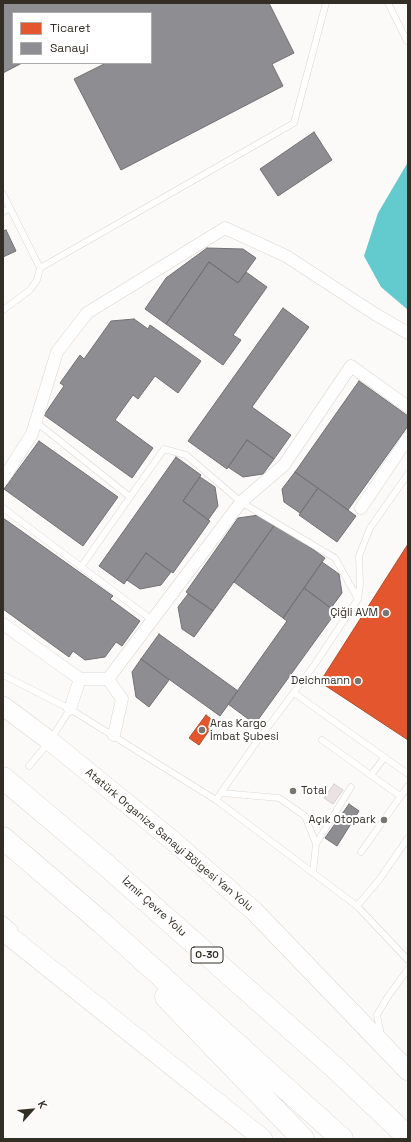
<!DOCTYPE html>
<meta charset="utf-8">
<style>
body{margin:0}
#map{position:relative;width:411px;height:1142px;overflow:hidden;background:#fcfaf8;font-family:"Space Grotesk",sans-serif}
canvas{display:block}
.frame{position:absolute;inset:0;border:4px solid #332e25;pointer-events:none}
.legend{position:absolute;left:12px;top:12px;width:140px;height:52px;box-sizing:border-box;background:#fff;border:1px solid #adaba8;margin:0;padding:5px 7px;list-style:none;font-size:12px;color:#332e25}
.legend li{display:flex;align-items:center;gap:8px;height:20px}
.legend b{width:20px;border:1px solid #adaba8}
.north{position:absolute;left:12px;top:1090px;width:40px;height:40px;-webkit-text-stroke:3px #fff;paint-order:stroke;rotate:63deg;font-size:11px;font-weight:700;line-height:16px;text-align:center;color:#332e25}
.north::after{content:'';display:block;margin:auto;width:14px;height:18px;background:#332e25;clip-path:polygon(50% 0,100% 100%,50% 72%,0 100%)}
</style>
<div id="map">
<canvas width="411" height="1142"></canvas>
<div class="frame"></div>
<ul class="legend">
<li><b style="height:11px;background:#e4572e"></b>Ticaret</li>
<li><b style="height:11px;background:#8d8d92"></b>Sanayi</li>
</ul>
<div class="north">K</div>
</div>
<script>
const ctx = document.querySelector('canvas').getContext('2d');
ctx.lineJoin = 'round';
function fillPath(path, color) { ctx.fillStyle = color; ctx.fill(path, 'evenodd'); }
const shape = rows => new Path2D(rows.map(r => 'M' + r).join(''));
function strokePath(path, color, width, dash) { ctx.strokeStyle = color; ctx.lineWidth = width; ctx.lineCap = dash ? 'butt' : 'round'; ctx.setLineDash(dash || []); ctx.stroke(path); }
function write(font, color, halo, rows, align = 'center') {
  ctx.font = font + ' "Space Grotesk",sans-serif'; ctx.lineWidth = 4; ctx.setLineDash([]); ctx.textBaseline = 'middle'; ctx.strokeStyle = halo; ctx.fillStyle = color; for (const [text, x, y, turn = 0] of rows) {
    ctx.save(); ctx.translate(x, y); ctx.rotate((+turn || 0) * Math.PI / 180); ctx.textAlign = isNaN(turn) ? turn : align; if (halo) ctx.strokeText(text, 0, 0); ctx.fillText(text, 0, 0); ctx.restore();
  }
}
fillPath(shape([
 [408,162,408,310,381,287,364,256,378,213]
]), '#63cacd');
const shops = shape([
 [408,544,408,740,320,682,408,544],
 [206,715,215,722,199,745,189,738,206,715]
]);
fillPath(shops, '#e4572e');
strokePath(shops, '#af4b2b', 1);
const industry = shape([
 [3,3,269,3,294,53,272,64,283,86,121,170,74,79,106,63,151,63,151,13,13,13,13,63,22,63,3,73,3,3],
 [314,132,332,160,278,196,260,169,314,132],
 [6,230,16,251,3,257,3,231,6,230],
 [207,248,243,249,256,258,238,283,209,262,166,324,145,309,166,278,207,248],
 [209,262,238,283,246,272,267,287,233,335,241,340,223,365,166,324,209,262],
 [283,308,309,327,252,407,291,435,274,459,247,440,227,469,188,441,283,308],
 [134,319,148,329,150,325,201,361,178,393,155,376,138,399,133,395,115,420,153,448,132,478,44,415,64,386,60,383,80,355,84,359,111,321,134,319],
 [359,381,408,416,408,426,348,510,295,472,359,381],
 [247,440,274,459,263,474,243,477,228,467,247,440],
 [39,441,118,497,83,546,4,489,39,441],
 [176,457,201,475,183,501,210,521,173,573,146,553,124,584,99,566,176,457],
 [295,472,318,488,300,513,284,502,282,489,295,472],
 [200,477,215,487,218,506,208,520,183,501,200,477],
 [318,488,356,516,337,542,299,515,318,488],
 [259,515,274,526,213,611,186,592,238,518,259,515],
 [3,518,113,596,110,599,140,621,122,646,116,642,105,657,85,660,73,651,69,657,3,609,3,518],
 [276,523,325,558,283,618,234,582,276,523],
 [146,553,171,572,161,585,140,589,127,580,146,553],
 [322,562,339,574,342,593,331,608,304,588,322,562],
 [304,588,336,612,255,724,228,704,287,621,283,618,304,588],
 [188,594,213,611,194,637,182,629,178,607,188,594],
 [159,634,238,691,220,716,141,659,159,634],
 [141,659,169,680,149,707,136,697,132,672,141,659],
 [349,804,359,811,337,846,325,838,349,804]
]);
fillPath(industry, '#8d8d92');
strokePath(industry, '#727071', 1);
const building = shape([
 [334,784,343,790,333,804,324,798,334,784]
]);
fillPath(building, '#ebe2e4');
strokePath(building, '#d5cfd0', 1);
const lane = shape([
 [388,3,407,41],
 [3,194,40,268,294,123,326,3],
 [3,212,10,208],
 [3,310,30,290,37,280,40,268],
 [36,422,130,497,164,449,186,455,241,502,335,558,358,599],
 [3,508,152,620],
 [81,567,130,497],
 [3,675,70,709],
 [294,693,408,774],
 [322,740,400,796],
 [29,766,50,741,70,709,216,800,357,906,408,960],
 [371,775,385,757],
 [222,793,279,798,305,816,316,844,313,873],
 [216,800,253,747,315,664,358,599,360,584,359,556,370,528,408,474],
 [316,844,351,787],
 [361,852,408,786],
 [357,906,379,880,408,838],
 [3,919,14,928],
 [381,1035,377,1015,387,998,408,969]
]);
const street = shape([
 [3,479,32,434,57,352,87,313,225,228,286,256,375,314,408,333],
 [361,508,408,438],
 [3,624,80,679],
 [108,679,241,502,284,465,351,366,408,407],
 [70,709,80,679,108,679,122,699,114,735]
]);
const primary = shape([
 [3,706,50,741,172,840,254,911,408,1071],
 [3,931,263,1139]
]);
const highway = shape([
 [3,778,106,865,334,1067,408,1137],
 [3,838,102,923,342,1139],
 [166,997,303,1139]
]);
strokePath(lane, '#dad6d1', 7);
strokePath(street, '#dad6d1', 13);
strokePath(primary, '#dad6d1', 20);
strokePath(highway, '#dad6d1', 23);
strokePath(lane, '#fffefe', 6);
strokePath(street, '#fffefe', 12);
strokePath(primary, '#fffefe', 19);
strokePath(highway, '#fffefe', 22);
for (const [x, y, r, color] of [
 [386,613,4,"#79756f"],
 [358,681,4,"#79756f"],
 [202,730,4,"#79756f"],
 [293,791,4,"#79756f"],
 [384,820,4,"#79756f"]
]) { const dot = new Path2D(); dot.arc(x, y, r, 0, 2 * Math.PI); ctx.fillStyle = color; ctx.fill(dot); strokePath(dot, '#fff', 1.5); }
for (const [x, y, w] of [
 [207,955,32]
]) { const box = new Path2D(); box.roundRect(x - w / 2, y - 8, w, 16, 3); ctx.fillStyle = '#fff'; ctx.fill(box); strokePath(box, '#332e25', 1); }
write('bold 10px', '#332e25', null, [
 ["O-30",207,955]
]);
write('11px', '#332e25', '#fff', [
 ["Çiğli AVM",378,613],
 ["Deichmann",350,681],
 ["Aras Kargo",210,724,"left"],
 ["İmbat Şubesi",210,737,"left"],
 ["Total",301,791,"left"],
 ["Açık Otopark",376,820]
], 'right');
write('11px', '#332e25', '#fff', [
 ["Atatürk Organize Sanayi Bölgesi Yan Yolu",169,840,40],
 ["İzmir Çevre Yolu",154,907,42]
]);
</script>
